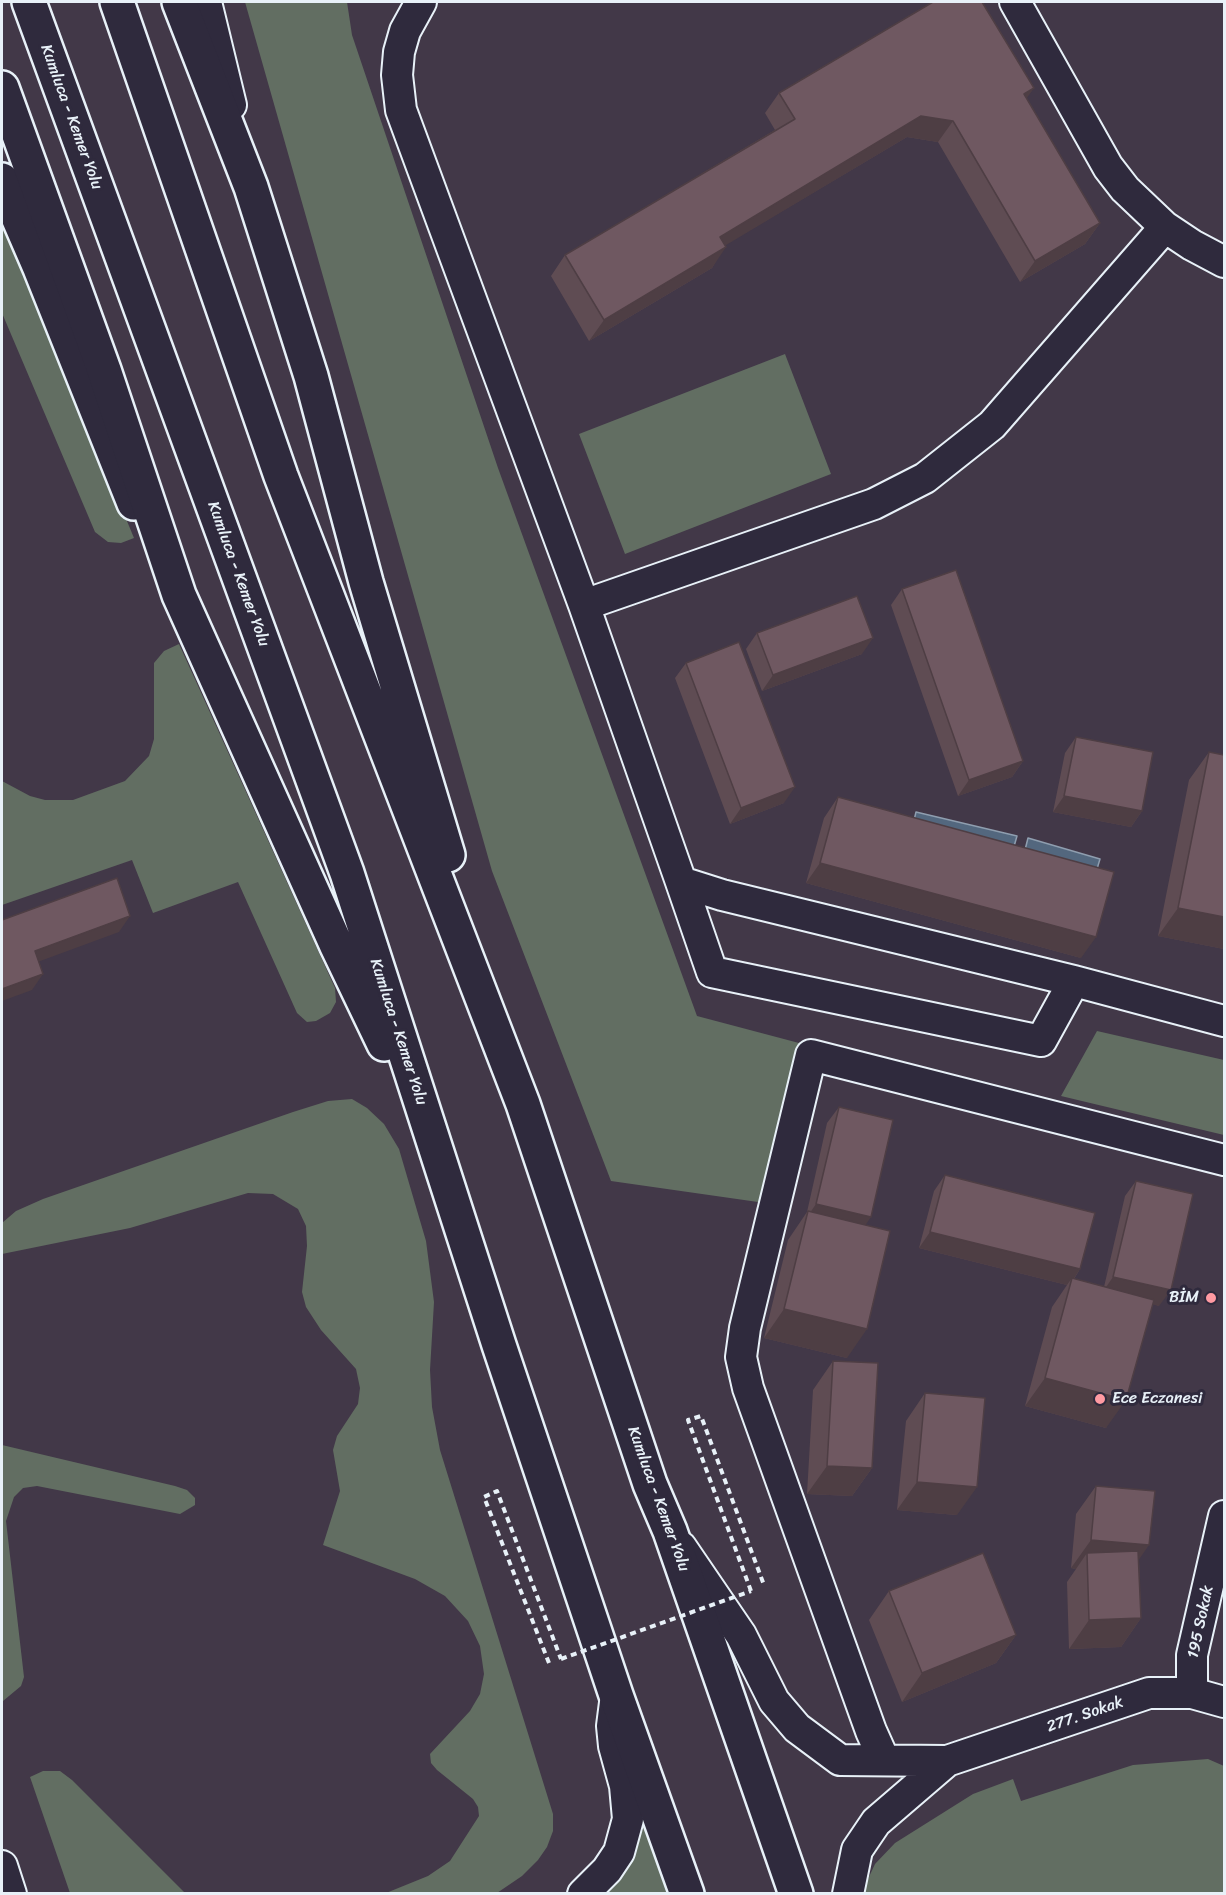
<!DOCTYPE html>
<meta charset="utf-8">
<style>
body{margin:0}
#map{position:relative;width:1226px;height:1895px;overflow:hidden;background:#423848;font-family:Sriracha,sans-serif}
canvas{display:block}
.frame{position:absolute;inset:0;border:3px solid #e8f1f8;pointer-events:none}
</style>
<div id="map">
<canvas width="1226" height="1895"></canvas>
<div class="frame"></div>
</div>
<script>
const ctx = document.querySelector('canvas').getContext('2d');
ctx.lineJoin = 'round';
function fillPath(path, color) { ctx.fillStyle = color; ctx.fill(path, 'evenodd'); }
const shape = rows => new Path2D(rows.map(r => 'M' + r).join(''));
function strokePath(path, color, width, dash) { ctx.strokeStyle = color; ctx.lineWidth = width; ctx.lineCap = dash ? 'butt' : 'round'; ctx.setLineDash(dash || []); ctx.stroke(path); }
function write(font, color, halo, rows, align = 'center') {
  ctx.font = font + ' Sriracha,sans-serif'; ctx.lineWidth = 6; ctx.setLineDash([]); ctx.textBaseline = 'middle'; ctx.strokeStyle = halo; ctx.fillStyle = color; for (const [text, x, y, turn = 0] of rows) {
    ctx.save(); ctx.translate(x, y); ctx.rotate((+turn || 0) * Math.PI / 180); ctx.textAlign = isNaN(turn) ? turn : align; if (halo) ctx.strokeText(text, 0, 0); ctx.fillText(text, 0, 0); ctx.restore();
  }
}
fillPath(shape([
 [245,2,347,2,352,35,498,468,697,1016,799,1043,765,1203,611,1181,492,871],
 [2,219,134,538,121,543,108,542,95,532,2,313],
 [785,354,831,474,625,554,579,434],
 [179,644,335,988,336,1002,330,1013,316,1021,307,1022,297,1013,238,882,153,913,132,860,2,905,2,781,30,796,45,800,73,800,125,781,149,756,154,739,154,663,164,651],
 [1097,1031,1224,1060,1224,1135,1061,1096],
 [352,1099,367,1108,384,1124,399,1149,426,1241,434,1302,430,1370,432,1407,440,1450,553,1814,553,1831,547,1847,538,1860,522,1876,497,1893,386,1893,428,1876,450,1861,479,1816,478,1807,473,1799,437,1770,431,1763,430,1754,470,1711,480,1694,484,1674,480,1646,468,1621,445,1596,415,1579,323,1545,340,1491,333,1450,337,1436,358,1404,360,1388,356,1369,321,1330,306,1307,302,1292,307,1246,306,1226,298,1209,273,1194,248,1193,130,1228,2,1254,2,1223,16,1211,43,1199,293,1112,328,1101],
 [2,1445,175,1486,187,1490,195,1498,195,1505,180,1514,37,1486,23,1488,14,1497,6,1521,24,1677,21,1686,3,1701],
 [1208,1759,1224,1766,1224,1893,861,1894,875,1864,895,1843,973,1794,1013,1779,1021,1801,1133,1765],
 [43,1771,60,1771,72,1780,185,1893,70,1893,30,1777],
 [646,1823,671,1893,604,1894,622,1873]
]), '#626e62');
const water = shape([
 [916,812,1017,836,1011,857,911,833,916,812],
 [1028,838,1100,859,1094,879,1023,858,1028,838]
]);
fillPath(water, '#53677e');
strokePath(water, '#8f9eaf', 1.5);
const minor = shape([
 [206,2,231,105],
 [421,2,405,31,399,52,397,75,401,110,584,605,681,882,722,895,1074,981,1224,1021],
 [1015,2,1108,167,1125,189,1165,227,1192,245,1224,262],
 [584,605,874,504,925,478,992,425,1165,227],
 [681,882,712,972,1041,1041,1074,981],
 [681,1547,741,1635,774,1701,797,1728,840,1760,947,1761,1149,1693,1192,1693,1224,1702],
 [1192,1693,1192,1655,1224,1516],
 [884,1760,871,1731,748,1388,741,1357,745,1328,811,1055,1224,1160],
 [2,1866,11,1894],
 [583,1894,607,1870,619,1852,628,1819,625,1786,614,1746,612,1726,616,1695],
 [848,1894,857,1850,876,1822,947,1761]
]);
const major = shape([
 [2,180,40,268,134,503]
]);
const highway = shape([
 [29,2,347,873,499,1345,616,1695,687,1894],
 [117,2,281,476,523,1104,650,1484,670,1531,796,1894],
 [179,2,251,187,265,231,311,376,366,582,448,855],
 [2,88,104,370,179,595,336,944,384,1044]
]);
strokePath(minor, '#e8f1f8', 34);
strokePath(major, '#e8f1f8', 38);
strokePath(highway, '#e8f1f8', 38);
strokePath(shape([
 [751,1591,688,1420,701,1416,764,1585],
 [549,1663,484,1497,497,1491,561,1659]
]), '#e8f1f8', 4, [6, 4.5]);
strokePath(minor, '#2f2a3d', 30);
strokePath(major, '#2f2a3d', 33);
strokePath(highway, '#2f2a3d', 33);
strokePath(shape([
 [561,1659,751,1591]
]), '#e8f1f8', 4, [6, 4.5]);
fillPath(shape([
 [779,93,1026,99,1100,223,1085,244,1020,282,938,142,907,137,725,245,712,268,589,341,551,276,565,255,775,130,765,113],
 [902,589,1023,761,1012,777,958,796,891,605],
 [757,633,862,654,762,691,746,649],
 [686,663,784,803,730,824,675,678],
 [1076,737,1142,811,1131,827,1053,812,1065,753],
 [1209,752,1224,755,1224,949,1158,936,1189,780],
 [838,797,1081,958,806,883,824,818],
 [839,1107,865,1225,847,1358,764,1338,788,1240,807,1212,827,1123],
 [945,1175,1080,1269,1074,1279,1104,1287,1125,1196,1136,1181,1159,1306,1153,1304,1106,1428,1025,1406,1052,1307,1067,1285,919,1248,934,1191],
 [833,1361,872,1468,852,1496,807,1494,813,1390],
 [925,1393,957,1515,897,1510,906,1421],
 [1096,1486,1139,1561,1141,1618,1121,1647,1069,1649,1067,1582,1076,1569,1071,1568,1076,1514],
 [889,1591,1016,1635,996,1663,902,1702,869,1620]
]), '#5f4c53');
fillPath(shape([
 [1034,88,1019,109,1024,94],
 [921,116,953,121,938,142,907,137,706,257,720,237],
 [1100,223,1085,244,1020,282,1035,261],
 [726,247,712,268,589,341,604,320],
 [873,638,862,654,762,691,773,675],
 [1023,761,1012,777,958,796,969,780],
 [795,787,784,803,730,824,741,808],
 [1064,796,1142,811,1131,827,1053,812],
 [820,863,1096,937,1081,958,806,883],
 [1178,908,1224,917,1224,949,1158,936],
 [130,916,119,932,24,967,35,951],
 [43,974,32,990,2,1001,2,989],
 [816,1204,871,1217,860,1233,805,1220],
 [930,1232,1080,1269,1071,1283,1072,1278,1067,1285,919,1248],
 [1113,1277,1171,1290,1159,1306,1102,1293],
 [784,1309,867,1329,847,1358,764,1338],
 [1045,1378,1126,1400,1106,1428,1025,1406],
 [827,1466,872,1468,852,1496,807,1494],
 [917,1482,977,1487,957,1515,897,1510],
 [1091,1540,1149,1545,1129,1574,1087,1553,1076,1569,1071,1568],
 [1141,1618,1121,1647,1069,1649,1089,1620],
 [1016,1635,996,1663,902,1702,922,1673]
]), '#4e3e44');
const building = shape([
 [933,2,982,2,1034,88,1024,94,1100,223,1035,261,953,121,921,116,720,237,726,247,604,320,565,255,795,119,779,93,933,2],
 [956,570,1023,761,969,780,902,589,956,570],
 [857,596,873,638,773,675,757,633,857,596],
 [739,642,795,787,741,808,686,663,739,642],
 [1076,737,1153,752,1142,811,1064,796,1076,737],
 [1209,752,1224,755,1224,917,1178,908,1209,752],
 [838,797,1114,872,1096,937,820,863,838,797],
 [117,878,130,916,35,951,43,974,2,989,2,920,117,878],
 [839,1107,893,1120,871,1217,816,1204,839,1107],
 [945,1175,1095,1213,1080,1269,930,1232,945,1175],
 [1136,1181,1193,1194,1171,1290,1113,1277,1136,1181],
 [808,1211,890,1231,867,1329,784,1309,808,1211],
 [1072,1278,1154,1300,1126,1400,1045,1378,1072,1278],
 [833,1361,878,1363,872,1468,827,1466,833,1361],
 [925,1393,985,1398,977,1487,917,1482,925,1393],
 [1096,1486,1155,1491,1149,1545,1091,1540,1096,1486],
 [1138,1551,1141,1618,1089,1620,1087,1553,1138,1551],
 [983,1553,1016,1635,922,1673,889,1591,983,1553]
]);
fillPath(building, '#6f5861');
strokePath(building, '#4e3e44', 1.5);
for (const [x, y, r, color] of [
 [1211,1298,6,"#ff9aa2"],
 [1100,1399,6,"#ff9aa2"]
]) { const dot = new Path2D(); dot.arc(x, y, r, 0, 2 * Math.PI); ctx.fillStyle = color; ctx.fill(dot); strokePath(dot, '#2f2a3d', 2); }
write('16px', '#e8f1f8', '#2f2a3d', [
 ["Kumluca - Kemer Yolu",71,117,70],
 ["Kumluca - Kemer Yolu",238,574,70],
 ["Kumluca - Kemer Yolu",398,1032,72],
 ["Kumluca - Kemer Yolu",658,1499,70],
 ["195 Sokak",1201,1622,-78],
 ["277. Sokak",1085,1715,-19]
]);
write('16px', '#e8f1f8', '#2f2a3d', [
 ["BİM",1199,1298],
 ["Ece Eczanesi",1112,1399,"left"]
], 'right');
</script>
